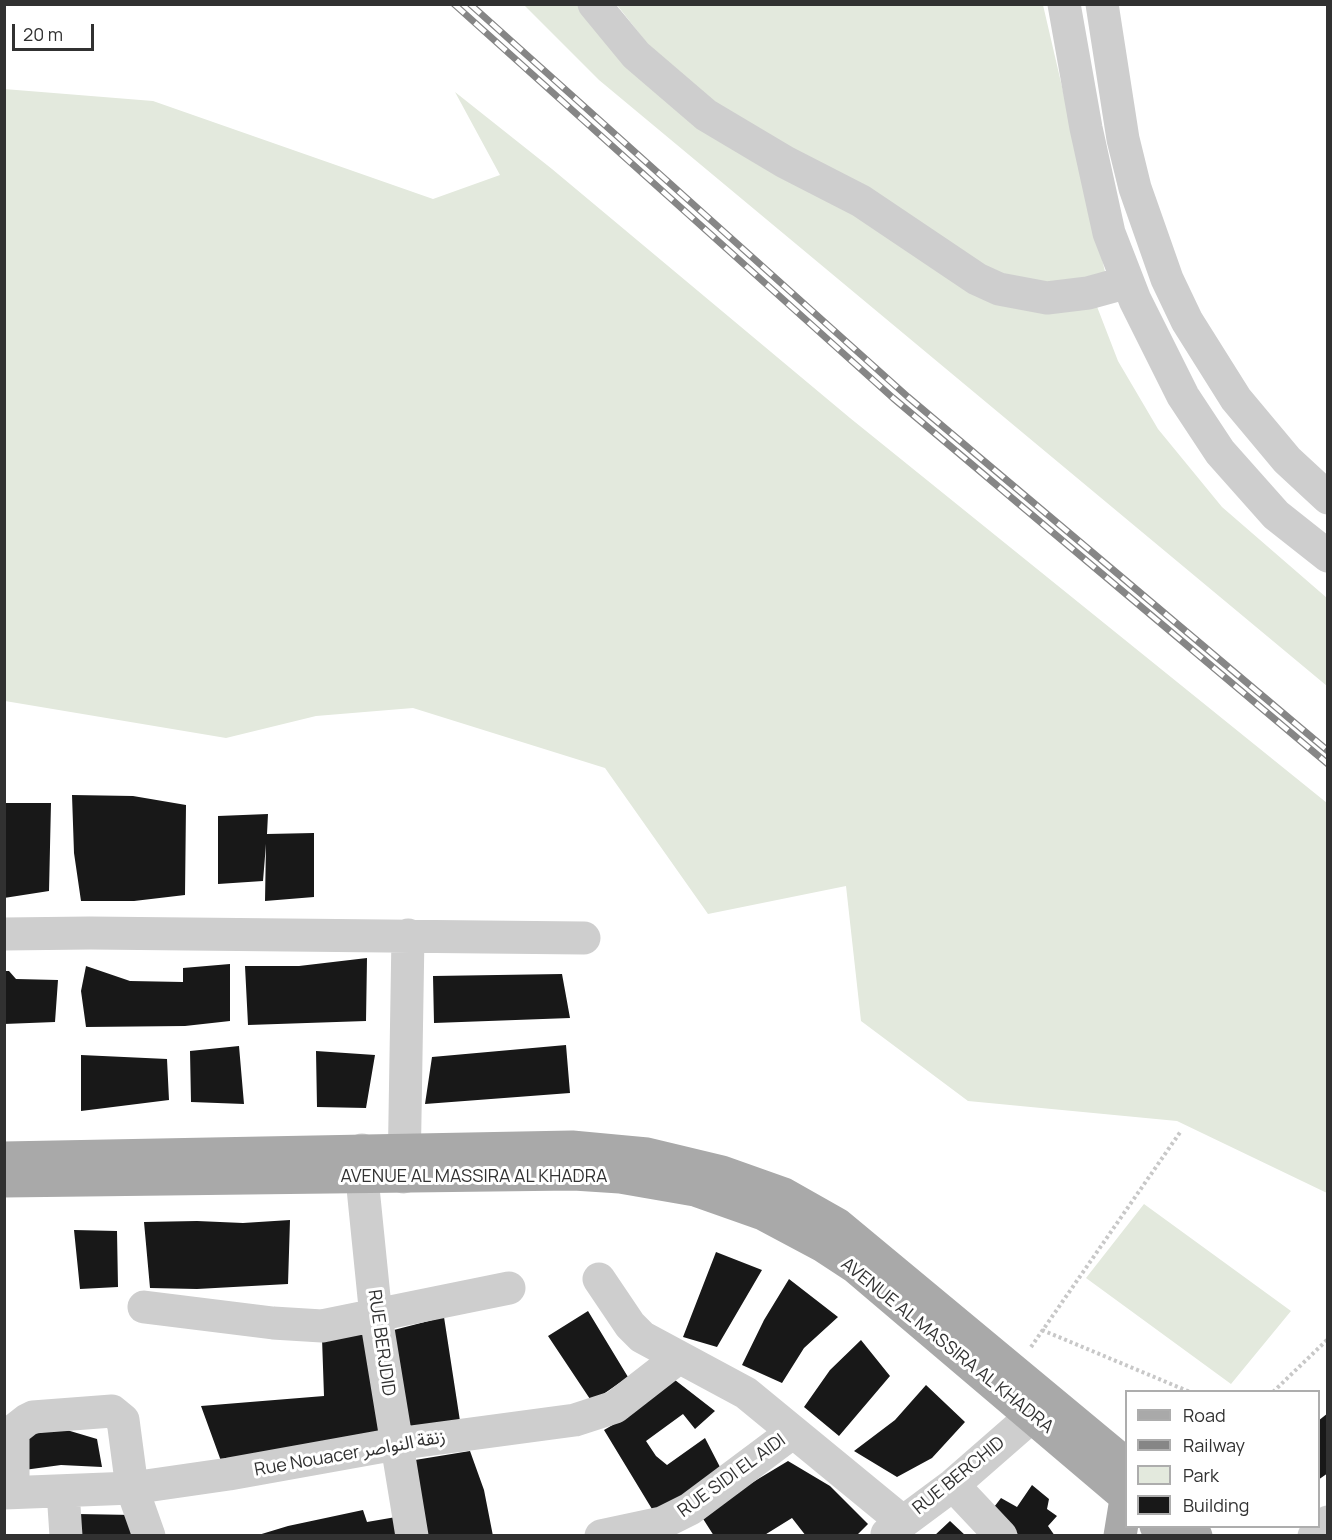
<!DOCTYPE html>
<meta charset="utf-8">
<style>
body{margin:0}
#map{position:relative;width:1332px;height:1540px;overflow:hidden;background:#fff;font-family:Manrope,sans-serif}
canvas{display:block}
.frame{position:absolute;inset:0;border:6px solid #313131;pointer-events:none}
.legend{position:absolute;left:1125px;top:1390px;width:195px;height:138px;box-sizing:border-box;background:#fff;border:2px solid #adadad;margin:0;padding:8px 10px;list-style:none;font-size:18px;color:#313131}
.legend li{display:flex;align-items:center;gap:12px;height:30px}
.legend b{width:30px;border:2px solid #adadad}
.scale{position:absolute;left:12px;top:24px;width:82px;height:27px;box-sizing:border-box;border:3px solid #313131;border-top:0;padding-left:8px;font-size:18px;line-height:21px;white-space:nowrap;color:#313131;-webkit-text-stroke:4px #fff;paint-order:stroke}
</style>
<div id="map">
<canvas width="1332" height="1540"></canvas>
<div class="frame"></div>
<ul class="legend">
<li><b style="height:8px;background:#a9a9a9"></b>Road</li>
<li><b style="height:8px;background:#868686"></b>Railway</li>
<li><b style="height:16px;background:#e3e9dd"></b>Park</li>
<li><b style="height:16px;background:#181818"></b>Building</li>
</ul>
<div class="scale">20 m</div>
</div>
<script>
const ctx = document.querySelector('canvas').getContext('2d');
ctx.lineJoin = 'round';
function fillPath(path, color) { ctx.fillStyle = color; ctx.fill(path, 'evenodd'); }
const shape = rows => new Path2D(rows.map(r => 'M' + r).join(''));
function strokePath(path, color, width, dash) { ctx.strokeStyle = color; ctx.lineWidth = width; ctx.lineCap = dash ? 'butt' : 'round'; ctx.setLineDash(dash || []); ctx.stroke(path); }
function write(font, color, halo, rows, align = 'center') {
  ctx.font = font + ' Manrope,"Noto Sans Arabic",sans-serif'; ctx.lineWidth = 6; ctx.setLineDash([]); ctx.textBaseline = 'middle'; ctx.strokeStyle = halo; ctx.fillStyle = color; for (const [text, x, y, turn = 0] of rows) {
    ctx.save(); ctx.translate(x, y); ctx.rotate((+turn || 0) * Math.PI / 180); ctx.textAlign = isNaN(turn) ? turn : align; if (halo) ctx.strokeText(text, 0, 0); ctx.fillText(text, 0, 0); ctx.restore();
  }
}
fillPath(shape([
 [524,5,581,5,905,242,1096,304,1118,361,1158,429,1222,507,1327,598,1327,686,599,80],
 [617,5,1043,5,1106,276,1019,285,744,128,657,56],
 [4,89,153,101,433,199,500,175,455,92,552,169,850,418,1327,803,1327,1193,1177,1121,968,1101,861,1021,846,886,708,914,605,768,413,708,316,716,226,738,5,701],
 [1144,1204,1291,1311,1231,1384,1086,1278]
]), '#e3e9dd');
fillPath(shape([
 [72,795,133,796,186,805,185,895,134,901,81,901,74,853],
 [4,803,51,803,49,891,4,898],
 [268,814,267,834,314,833,314,897,265,901,266,844,263,881,218,884,218,816],
 [367,958,366,1021,248,1025,245,966,299,966],
 [230,964,230,1021,185,1026,86,1027,81,991,86,966,130,981,183,982,183,968],
 [4,971,9,971,16,979,58,980,55,1022,4,1024],
 [562,974,570,1018,434,1023,433,976],
 [566,1045,570,1093,425,1104,432,1057],
 [239,1046,244,1104,191,1102,190,1051],
 [316,1051,375,1055,366,1108,317,1107],
 [81,1055,167,1059,169,1100,81,1111],
 [290,1220,288,1284,197,1289,150,1288,144,1222,197,1221,243,1223],
 [74,1230,117,1231,118,1287,80,1289],
 [716,1252,762,1270,717,1347,683,1337],
 [789,1279,838,1317,804,1348,782,1383,742,1365,764,1320],
 [588,1311,628,1377,592,1402,548,1336],
 [444,1317,460,1421,408,1429,390,1331],
 [366,1332,383,1435,221,1461,201,1406,324,1396,322,1338],
 [861,1340,890,1376,839,1436,804,1407,830,1370],
 [675,1380,715,1411,695,1429,683,1414,646,1441,656,1456,667,1465,705,1438,721,1469,655,1514,604,1430,623,1419],
 [926,1385,965,1422,932,1458,897,1477,854,1451,895,1420],
 [1328,1413,1328,1473,1318,1480,1318,1421],
 [60,1428,97,1439,102,1467,61,1465,24,1470,26,1436],
 [470,1451,484,1490,493,1536,427,1536,415,1460],
 [788,1461,830,1486,868,1524,856,1536,806,1536,792,1518,763,1536,714,1536,700,1514],
 [1032,1485,1049,1499,1047,1509,1057,1516,1048,1526,1055,1536,1020,1536,991,1511,1001,1498,1017,1507],
 [363,1510,367,1522,396,1517,400,1536,255,1536,288,1526],
 [78,1514,133,1515,132,1536,77,1536],
 [950,1521,966,1536,934,1536]
]), '#181818');
strokePath(shape([
 [1042,1330,1190,1392],
 [1031,1347,1181,1131],
 [1273,1392,1328,1339]
]), '#c8c8c8', 4, [3, 3]);
strokePath(shape([
 [594,4,636,55,706,115,785,162,861,201,977,279,999,289,1047,298,1088,293,1128,282],
 [1064,4,1086,128,1109,233,1135,300,1183,396,1220,452,1276,515,1328,556],
 [1102,4,1123,139,1135,188,1167,279,1187,321,1236,399,1287,460,1328,498],
 [4,934,90,933,584,938],
 [362,1150,362,1178,376,1317,412,1536],
 [404,1177,408,935],
 [599,1279,630,1325,642,1337,746,1393,903,1522],
 [144,1307,273,1323,322,1326,509,1288],
 [953,1485,1001,1536],
 [63,1491,66,1536],
 [13,1492,13,1431,27,1420,33,1417,112,1411,123,1420,132,1488,149,1536],
 [4,1493,132,1488,229,1474,396,1444,575,1420,615,1407,678,1358],
 [887,1534,953,1485,1032,1416],
 [601,1536,662,1523,690,1509,793,1432],
 [1314,1536,1328,1522]
]), '#cecece', 33);
strokePath(shape([
 [4,1158,572,1147,647,1154,722,1172,784,1194,837,1224,1126,1464],
 [4,1181,574,1174,620,1177,695,1190,763,1214,823,1246,855,1267,1126,1497],
 [1156,1526,1165,1536],
 [1189,1526,1196,1536],
 [1120,1536,1126,1499]
]), '#a9a9a9', 33);
const rail = shape([
 [454,4,893,398,1328,764],
 [470,4,908,397,1328,751]
]);
strokePath(rail, '#868686', 7);
strokePath(rail, '#fff', 4.5, [14]);
write('18px', '#313131', '#fff', [
 ["AVENUE AL MASSIRA AL KHADRA",474,1177],
 ["RUE BERJDID",381,1343,82],
 ["AVENUE AL MASSIRA AL KHADRA",947,1346,39],
 ["Rue Nouacer زنقة النواصر",350,1454,-10],
 ["RUE SIDI EL AIDI",732,1476,-36],
 ["RUE BERCHID",959,1476,-39]
]);
</script>
